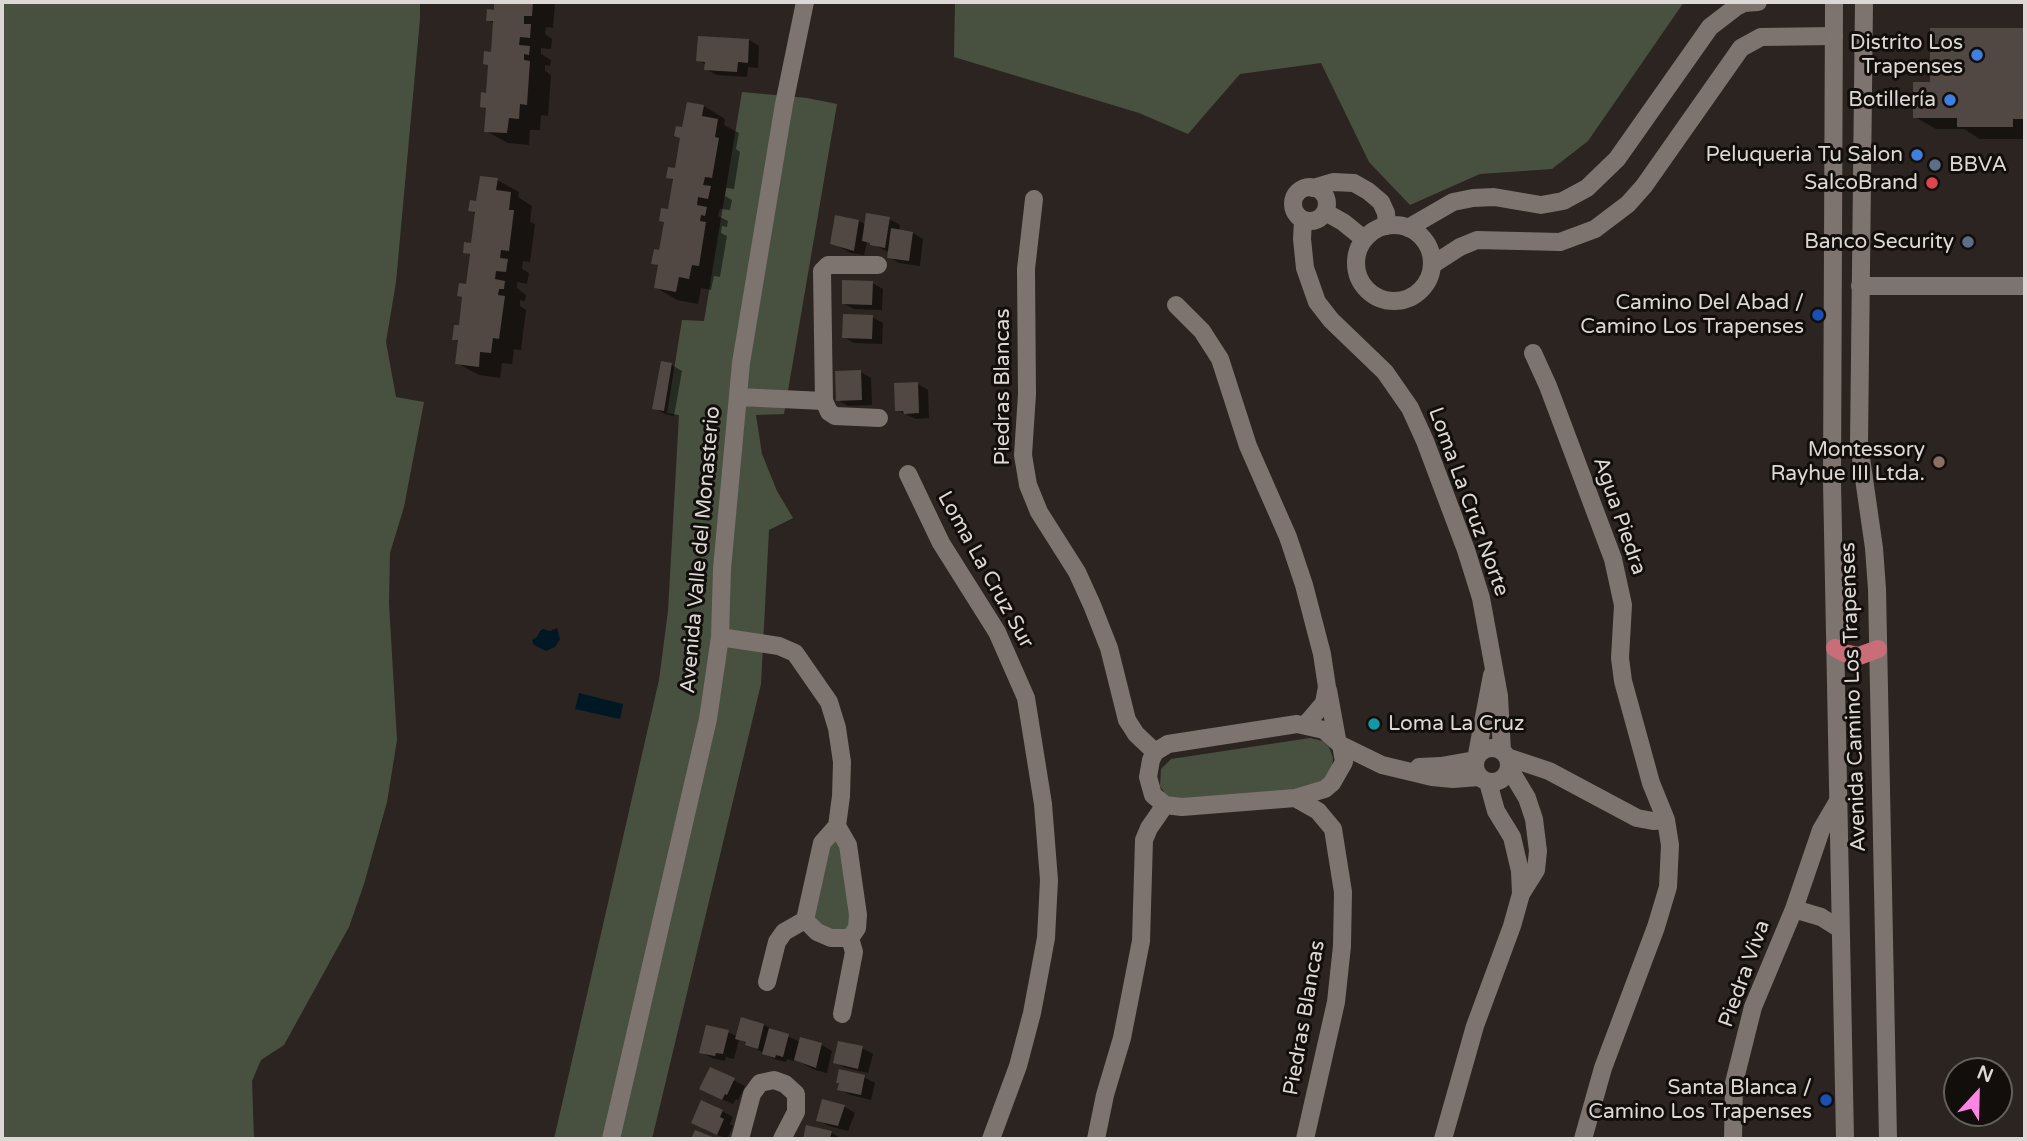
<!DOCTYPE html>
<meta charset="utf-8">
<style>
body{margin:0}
#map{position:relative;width:2027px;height:1141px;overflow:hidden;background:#2c2420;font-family:"Varela Round",sans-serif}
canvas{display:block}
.frame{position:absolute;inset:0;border:4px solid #ddd8d5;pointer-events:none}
.north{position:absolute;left:1943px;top:1057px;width:70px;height:70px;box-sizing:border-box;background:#120e0c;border:2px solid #635f5c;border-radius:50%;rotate:22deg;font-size:19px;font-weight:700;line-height:28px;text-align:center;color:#ddd8d5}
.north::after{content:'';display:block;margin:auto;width:24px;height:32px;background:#fd86e2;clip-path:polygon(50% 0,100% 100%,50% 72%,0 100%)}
</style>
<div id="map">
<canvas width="2027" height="1141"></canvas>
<div class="frame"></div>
<div class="north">N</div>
</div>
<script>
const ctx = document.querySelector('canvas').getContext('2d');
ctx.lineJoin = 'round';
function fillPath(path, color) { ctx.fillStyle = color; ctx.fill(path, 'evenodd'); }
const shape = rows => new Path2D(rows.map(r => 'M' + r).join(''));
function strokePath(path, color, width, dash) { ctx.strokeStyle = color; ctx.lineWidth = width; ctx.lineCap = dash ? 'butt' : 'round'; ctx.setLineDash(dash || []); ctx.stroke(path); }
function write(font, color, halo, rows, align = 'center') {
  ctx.font = font + ' "Varela Round",sans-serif'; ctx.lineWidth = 6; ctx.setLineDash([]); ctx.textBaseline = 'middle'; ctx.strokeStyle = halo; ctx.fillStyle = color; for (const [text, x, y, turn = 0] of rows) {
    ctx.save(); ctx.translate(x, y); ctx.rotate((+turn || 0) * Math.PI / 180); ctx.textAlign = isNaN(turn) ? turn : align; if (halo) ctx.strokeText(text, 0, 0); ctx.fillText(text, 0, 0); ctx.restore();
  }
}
fillPath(shape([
 [2,2,420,2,420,19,396,282,386,342,396,397,424,402,404,507,390,553,389,603,397,740,387,802,364,884,349,927,284,1045,261,1060,252,1081,254,1139,2,1139],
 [955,2,1684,2,1588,141,1552,169,1480,174,1410,205,1369,162,1321,63,1240,74,1188,134,1139,113,954,57],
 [742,92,807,98,837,104,784,414,756,415,762,454,777,491,793,518,769,530,761,684,652,1139,554,1139,659,680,668,611,679,415,667,413,682,320,704,321],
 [1310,738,1323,741,1329,747,1333,758,1332,770,1325,781,1309,789,1177,803,1168,798,1160,786,1161,769,1171,759],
 [834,840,839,843,852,912,848,930,827,931,811,916,824,855]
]), '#485140');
fillPath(shape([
 [557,628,560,639,555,647,546,651,534,645,532,640,537,637,540,631,543,629,550,631],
 [579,693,623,704,620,719,575,709]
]), '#001824');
fillPath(shape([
 [496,2,555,2,553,28,546,27,545,34,552,39,551,49,541,48,541,54,551,60,550,66,545,65,545,71,551,75,548,116,541,115,540,130,530,130,529,145,508,143,486,131,488,110,481,106,487,95,489,66,485,63,492,53,494,23,488,20,495,12],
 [1932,30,2025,30,2025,139,1980,139,1964,129,1936,129,1915,117,1931,84],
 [699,38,749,40,759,46,758,68,748,67,747,77,717,75,706,69,706,65,698,60],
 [704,106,725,119,724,125,739,133,736,149,740,152,734,189,726,188,725,196,732,200,730,210,720,209,718,216,728,221,727,227,722,226,721,233,727,236,720,277,714,276,711,290,701,288,698,304,677,300,655,287,659,266,653,263,660,252,665,223,661,220,669,211,674,181,668,177,676,170,684,129],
 [497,180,519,192,518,197,532,206,530,222,535,224,530,262,523,261,522,269,529,273,527,284,517,282,517,288,526,295,525,301,520,300,520,306,526,310,521,350,514,349,512,364,502,363,500,378,479,375,457,363,460,342,454,339,460,327,464,298,459,296,467,286,471,256,465,252,472,245,476,214,470,210],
 [889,219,900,225,899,231,913,233,923,239,920,266,899,263,889,257,889,252,867,242,864,255,851,253,832,243,859,221,866,225],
 [872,283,883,289,882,310,854,309,843,303],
 [872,317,883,323,882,344,854,343,844,337],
 [662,363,672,365,682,371,674,416,665,414,654,408],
 [861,372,871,378,872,405,848,406,838,400],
 [918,384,928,390,929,418,916,419,897,410],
 [743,1020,764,1025,800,1042,801,1040,822,1045,832,1051,827,1073,815,1070,794,1059,794,1061,787,1059,786,1062,774,1059,739,1039,734,1059,726,1057,725,1061,712,1058,701,1052,728,1032,738,1037],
 [862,1048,873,1054,868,1073,846,1068,835,1062],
 [711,1069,745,1086,738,1100,736,1099,733,1104,712,1095],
 [864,1077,875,1083,871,1100,850,1095,839,1089],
 [824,1101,845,1107,855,1113,848,1131,829,1126,818,1120],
 [722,1111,733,1117,730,1124,733,1126,727,1139,704,1129],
 [808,1127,832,1133,842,1139,806,1139]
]), '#0007');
fillPath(shape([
 [494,2,533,2,532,16,524,16,524,24,531,24,530,38,520,37,519,45,530,46,529,55,524,54,524,60,530,61,527,105,520,104,519,119,509,118,507,133,484,132,486,108,480,107,481,92,486,93,488,65,483,64,484,51,491,52,493,21,486,21,487,9,494,10],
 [1930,28,2025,28,2025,119,2013,119,2013,127,1957,127,1957,118,1913,118,1913,82,1930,82],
 [698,36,749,39,748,63,738,62,737,72,704,70,705,62,696,61],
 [687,102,704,105,702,116,718,119,715,137,719,138,712,178,705,177,703,185,711,186,708,199,698,197,697,205,707,207,705,216,701,215,700,221,706,222,699,266,692,265,689,279,679,277,676,292,654,288,658,265,651,264,654,249,659,250,664,222,659,221,661,208,668,209,673,179,666,178,668,167,675,168,680,138,674,136,676,126,682,127],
 [480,176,498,178,496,190,511,192,509,210,514,210,509,251,501,250,500,258,508,259,506,272,496,271,495,279,505,281,504,289,499,289,498,295,505,296,499,339,493,338,491,353,480,352,479,367,455,364,458,340,452,340,454,325,459,325,462,297,457,296,459,283,466,284,470,254,463,253,464,242,471,243,475,212,468,211,470,200,476,201],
 [866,213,890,217,885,248,870,245,870,243,862,241],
 [835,215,859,220,854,251,830,244],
 [891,228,913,232,909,261,887,258],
 [842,280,873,281,872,305,842,304],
 [843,314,873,315,872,339,842,338],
 [661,361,672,363,664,411,652,409],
 [861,370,862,400,836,401,835,371],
 [918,382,919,413,904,414,903,411,895,411,894,383],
 [741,1017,764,1024,758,1049,745,1045,746,1042,735,1039],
 [706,1025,729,1030,723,1054,716,1053,715,1056,699,1053],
 [769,1028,789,1034,783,1057,776,1055,775,1058,762,1054],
 [800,1037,822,1043,816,1068,794,1060],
 [838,1041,863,1046,858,1069,833,1063],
 [710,1067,735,1078,727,1095,725,1094,722,1100,699,1089],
 [839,1069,865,1075,861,1095,837,1090,839,1083,836,1083],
 [822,1099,845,1105,838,1126,816,1121],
 [701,1100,723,1110,720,1117,724,1119,717,1135,691,1123],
 [806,1125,832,1131,830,1139,803,1139],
 [695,1130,718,1139,691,1139]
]), '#514844');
strokePath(shape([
 '1293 204a17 17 0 1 1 34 0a17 17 0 1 1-34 0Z',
 [1313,188,1333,182,1354,183,1368,191,1381,202,1386,213,1387,226],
 [1034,199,1026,269,1027,394,1023,455,1028,485,1039,512,1077,572,1092,605,1109,648,1127,720,1136,734,1155,752],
 [1325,212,1343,222,1364,239],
 [1303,220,1302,239,1305,268,1317,302,1331,320,1385,372,1410,408,1425,441,1466,550,1481,598,1499,696,1502,751],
 '1356 263a38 38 0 1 1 76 0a38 38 0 1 1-76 0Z',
 [1408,228,1453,202,1473,198,1494,197,1541,205,1563,201,1587,188,1617,159,1710,27,1736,7,1744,3,1758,2],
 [878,265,828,265,822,271,824,401,829,412,835,416,879,418],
 [1432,265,1460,247,1477,240,1560,242,1595,229,1628,204,1644,186,1741,48,1761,37,1834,36],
 [1860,286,2025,286],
 [1176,305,1202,331,1220,359,1248,446,1288,537,1304,585,1322,654,1327,687,1324,703,1306,724],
 [1533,353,1548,386,1613,559,1623,605,1620,658,1623,681,1651,783,1666,820,1670,845,1668,887,1656,927,1603,1068,1583,1139],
 [738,397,824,401],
 [908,474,941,543,997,632,1026,698,1043,804,1049,880,1046,938,1032,1013,1018,1066,991,1139],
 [720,637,779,646,795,653,829,702,837,728,842,762,841,796,837,826,848,845,858,915,857,928,850,938],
 [1328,690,1337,739],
 [1297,724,1324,730,1341,745,1344,762,1332,783,1325,789,1295,798,1182,807,1165,805,1153,795,1148,777,1151,760,1155,752,1168,744,1297,724],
 [1341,745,1382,765,1432,777,1453,779,1479,777],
 '1475 765a17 17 0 1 1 34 0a17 17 0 1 1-34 0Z',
 [1477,754,1492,675],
 [1507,757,1549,771,1637,818,1653,821,1666,820],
 [1419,767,1441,766,1475,760],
 [1488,782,1496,811,1512,837,1520,871,1521,894],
 [1295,798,1318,811,1333,829,1343,892,1342,946,1336,1002,1305,1139],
 [1838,801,1821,830,1794,909,1821,917,1840,929],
 [837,826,822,843,805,920,817,932,831,938,850,938],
 [767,982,777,942,784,932,805,920],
 [842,1014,854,952,850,938],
 [611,1139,708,719,720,637,722,569,741,363,784,104,805,2],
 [740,1139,752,1094,760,1083,774,1080,785,1084,796,1094,796,1112,782,1139],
 [1096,1139,1105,1095,1122,1038,1141,941,1144,840,1149,828,1165,805],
 [1443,1139,1475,1026,1512,926,1521,894,1536,870,1538,851,1534,819,1527,798,1509,768],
 [1733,1139,1734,1083,1753,1007,1794,909]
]), '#7d736f', 18);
strokePath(shape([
 [1834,2,1832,482,1845,1139],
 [1864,2,1859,444,1874,548,1877,589,1888,1139]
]), '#7d736f', 18);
strokePath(shape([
 [1835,648,1844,653,1859,656,1878,649]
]), '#c96e79', 18);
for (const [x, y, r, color] of [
 [1977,55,7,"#3f7fe0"],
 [1950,100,7,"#3f7fe0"],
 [1917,155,7,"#3f7fe0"],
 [1935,165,7,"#5c6f8a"],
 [1932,183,7,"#e0444e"],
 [1968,242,7,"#5c6f8a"],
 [1818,315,7,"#1a4fb4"],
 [1939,462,7,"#8d6e63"],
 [1374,724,7,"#0f9aa8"],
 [1826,1100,7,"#1a4fb4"]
]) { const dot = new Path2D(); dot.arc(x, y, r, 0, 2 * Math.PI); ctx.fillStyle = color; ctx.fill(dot); strokePath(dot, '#120e0c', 2.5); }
write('21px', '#ddd8d5', '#120e0c', [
 ["Distrito Los",1963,43],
 ["Trapenses",1963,67],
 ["Botillería",1936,100],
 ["Peluqueria Tu Salon",1903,155],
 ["BBVA",1949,165,"left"],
 ["SalcoBrand",1918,183],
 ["Banco Security",1954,242],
 ["Camino Del Abad /",1804,303],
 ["Camino Los Trapenses",1804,327],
 ["Montessory",1925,450],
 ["Rayhue III Ltda.",1925,474],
 ["Loma La Cruz",1388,724,"left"],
 ["Santa Blanca /",1812,1088],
 ["Camino Los Trapenses",1812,1112]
], 'right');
write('21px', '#ddd8d5', '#120e0c', [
 ["Piedras Blancas",1003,387,-90],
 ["Loma La Cruz Norte",1468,502,70],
 ["Agua Piedra",1619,516,71],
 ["Avenida Valle del Monasterio",701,550,-85],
 ["Loma La Cruz Sur",985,570,61],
 ["Avenida Camino Los Trapenses",1854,697,-92],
 ["Piedra Viva",1745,974,-70],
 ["Piedras Blancas",1305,1018,-80]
]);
</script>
